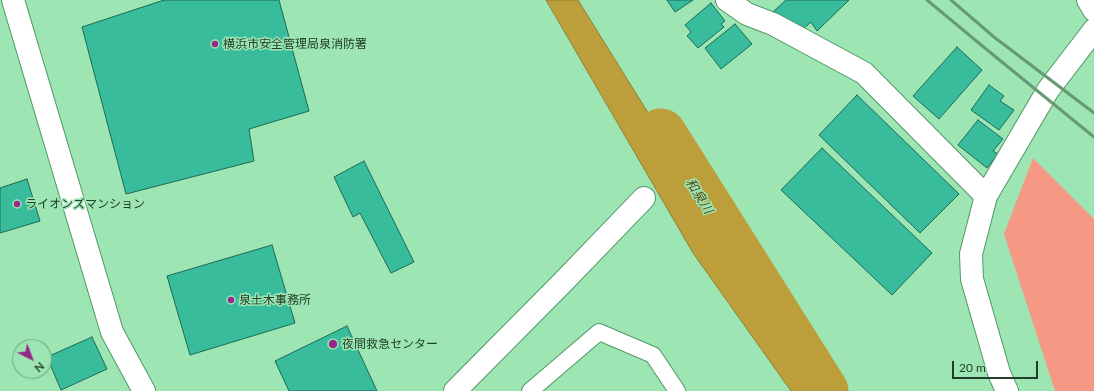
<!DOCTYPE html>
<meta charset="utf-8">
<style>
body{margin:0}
#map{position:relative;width:1094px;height:391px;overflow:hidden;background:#9de5b2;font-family:Lato,sans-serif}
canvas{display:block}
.north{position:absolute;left:12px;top:339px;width:40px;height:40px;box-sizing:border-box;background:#9de5b2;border:1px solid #6ca37c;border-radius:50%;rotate:138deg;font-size:11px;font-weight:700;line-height:16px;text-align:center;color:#223f2b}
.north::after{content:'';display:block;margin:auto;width:14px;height:18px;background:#95288a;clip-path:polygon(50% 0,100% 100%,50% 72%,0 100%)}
.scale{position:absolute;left:952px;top:361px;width:86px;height:18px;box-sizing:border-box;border:2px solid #223f2b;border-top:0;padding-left:5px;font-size:12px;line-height:14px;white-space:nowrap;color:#223f2b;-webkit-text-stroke:3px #9de5b2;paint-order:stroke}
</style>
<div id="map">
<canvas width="1094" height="391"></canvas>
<div class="north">N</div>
<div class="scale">20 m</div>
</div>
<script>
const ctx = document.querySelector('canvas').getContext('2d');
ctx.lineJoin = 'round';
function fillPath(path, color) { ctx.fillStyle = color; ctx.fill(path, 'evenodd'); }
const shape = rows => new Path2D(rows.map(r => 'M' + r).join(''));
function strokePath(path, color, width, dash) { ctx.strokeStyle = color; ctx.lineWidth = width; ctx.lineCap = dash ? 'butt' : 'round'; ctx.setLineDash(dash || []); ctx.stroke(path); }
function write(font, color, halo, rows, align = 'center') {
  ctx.font = font + ' Lato,"Noto Sans JP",sans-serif'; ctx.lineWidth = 3; ctx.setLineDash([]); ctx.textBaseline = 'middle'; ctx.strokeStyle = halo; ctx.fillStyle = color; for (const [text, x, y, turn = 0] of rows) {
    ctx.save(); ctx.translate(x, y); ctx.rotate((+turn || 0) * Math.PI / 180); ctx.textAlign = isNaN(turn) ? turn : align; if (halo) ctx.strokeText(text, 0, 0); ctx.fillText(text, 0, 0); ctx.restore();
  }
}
fillPath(shape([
 [1033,158,1094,219,1094,391,1055,391,1004,234]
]), '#f59884');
const water = shape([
 [546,0,578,0,770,309,822,391,791,391,693,253,546,0]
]);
fillPath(water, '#bc9f3b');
strokePath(water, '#8e8236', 1);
strokePath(shape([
 [661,134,823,391]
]), '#bc9f3b', 51);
const building = shape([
 [164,0,279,0,309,111,249,129,254,161,126,194,82,27,164,0],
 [667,0,693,0,675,12,667,0],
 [786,0,849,0,817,31,811,22,802,30,773,12,786,0],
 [711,3,725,21,721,24,724,27,698,48,687,36,691,32,685,25,711,3],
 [735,24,752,44,721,69,705,48,735,24],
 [957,47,982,70,939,119,913,96,957,47],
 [989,85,1004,96,1000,101,1014,110,999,130,971,110,989,85],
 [857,95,959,194,920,233,819,135,857,95],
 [978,120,1003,139,993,151,998,154,987,168,958,145,978,120],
 [822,148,932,253,892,295,781,190,822,148],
 [364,161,414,262,391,273,360,213,353,217,334,177,364,161],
 [27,179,40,221,0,233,0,188,27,179],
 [272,245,295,323,190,355,167,276,272,245],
 [347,326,377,391,289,391,275,361,347,326],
 [92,337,107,369,61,390,47,357,92,337]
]);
fillPath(building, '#39bc9c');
strokePath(building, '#1c6a57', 1);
const service = shape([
 [530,391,599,332,653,355,677,391]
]);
const minor = shape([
 [727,0,747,14,773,24,864,73,986,196],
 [1088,0,1094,10],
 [455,391,565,280,644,198],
 [1007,391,999,373,972,279,971,254,986,196,1048,90,1094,30]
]);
const tertiary = shape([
 [13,0,112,332,144,391]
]);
strokePath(service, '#529868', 18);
strokePath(minor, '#529868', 24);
strokePath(tertiary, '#529868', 24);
strokePath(service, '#fff', 16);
strokePath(minor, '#fff', 22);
strokePath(tertiary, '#fff', 22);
strokePath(shape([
 [927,0,986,49,1094,137],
 [951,0,994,37,1094,113]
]), '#659a75', 3);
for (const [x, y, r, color] of [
 [215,44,4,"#95288a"],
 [17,204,4,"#95288a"],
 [231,300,4,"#95288a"],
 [333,344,5,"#95288a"]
]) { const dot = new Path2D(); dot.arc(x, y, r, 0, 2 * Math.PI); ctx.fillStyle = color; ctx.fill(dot); strokePath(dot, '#9de5b2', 1.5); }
write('12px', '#223f2b', '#9de5b2', [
 ["横浜市安全管理局泉消防署",223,44],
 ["ライオンズマンション",25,204],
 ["泉土木事務所",239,300],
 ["夜間救急センター",342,344]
], 'left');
write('italic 13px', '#584913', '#9de5b2', [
 ["和泉川",699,196,58]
]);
</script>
